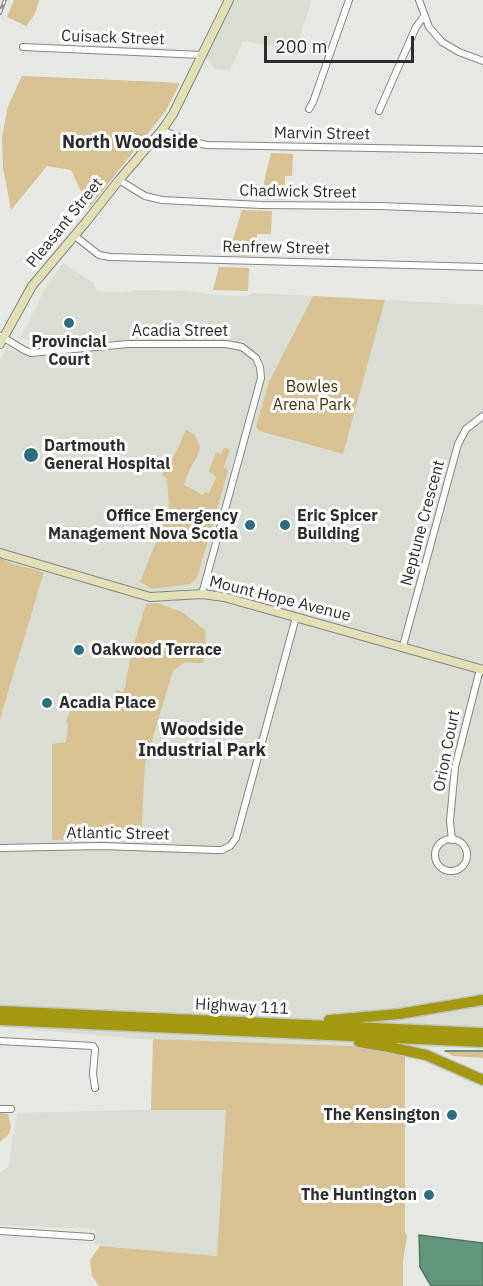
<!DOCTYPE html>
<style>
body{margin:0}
#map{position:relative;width:483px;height:1286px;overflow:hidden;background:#e6e8e3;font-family:"IBM Plex Sans",sans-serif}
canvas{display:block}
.scale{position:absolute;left:264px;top:36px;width:150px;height:27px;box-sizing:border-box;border:3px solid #2d2d2c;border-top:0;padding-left:8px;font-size:18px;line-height:21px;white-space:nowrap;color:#2d2d2c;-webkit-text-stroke:4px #fff;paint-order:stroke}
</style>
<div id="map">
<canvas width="483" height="1286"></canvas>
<div class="scale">200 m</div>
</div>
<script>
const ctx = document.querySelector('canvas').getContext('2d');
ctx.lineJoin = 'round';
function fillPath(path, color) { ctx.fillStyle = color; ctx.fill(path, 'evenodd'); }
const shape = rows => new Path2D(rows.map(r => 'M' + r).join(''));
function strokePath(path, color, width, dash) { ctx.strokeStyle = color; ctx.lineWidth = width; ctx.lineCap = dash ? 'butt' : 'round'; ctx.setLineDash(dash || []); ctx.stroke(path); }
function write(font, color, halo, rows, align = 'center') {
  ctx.font = font + ' "IBM Plex Sans",sans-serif'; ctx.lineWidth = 6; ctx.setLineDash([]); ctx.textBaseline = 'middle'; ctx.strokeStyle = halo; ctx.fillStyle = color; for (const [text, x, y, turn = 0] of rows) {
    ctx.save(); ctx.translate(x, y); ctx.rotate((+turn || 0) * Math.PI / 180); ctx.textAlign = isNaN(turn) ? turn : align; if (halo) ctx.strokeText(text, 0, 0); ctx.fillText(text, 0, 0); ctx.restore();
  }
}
fillPath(shape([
 [232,0,312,0,298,43,284,48,243,41,230,71,215,69,206,57],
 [63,263,93,283,97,291,120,293,139,290,187,291,212,295,247,296,251,293,313,296,268,384,256,427,259,431,342,454,385,300,483,305,483,1046,405,1048,143,1039,0,1027,0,719,44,572,8,563,11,554,0,549,0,361,7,349,33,357,116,349,122,341,98,341,97,338,35,343,21,337,47,285],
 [182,439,198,455,189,471,184,485,190,490,203,495,209,493,216,476,216,452,221,454,224,468,190,584,152,589,141,582,169,510,167,479],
 [146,604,185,662,173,671,145,764,140,838,52,744,66,742,68,724,83,706,106,706,117,690,123,692,125,687,131,653],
 [137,1110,226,1110,217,1256,94,1245,95,1229,0,1225,0,1172,8,1167,17,1113]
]), '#d9ddd2');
fillPath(shape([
 [14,0,39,0,35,14,26,26,7,17],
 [22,76,139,81,180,83,165,112,89,208,71,170,47,166,11,210,3,168,2,137,8,106],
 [271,153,293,154,292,176,285,176,285,200,260,199],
 [242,210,272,211,271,234,257,234,255,256,228,255],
 [219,267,249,268,248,291,213,290],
 [313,296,385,300,343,454,259,431,256,427,268,384],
 [186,430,195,435,200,446,198,455,189,471,184,485,203,495,205,492,209,493,216,477,209,471,216,452,221,454,224,448,230,449,224,467,228,471,197,578,190,584,152,589,140,582,169,510,167,479,162,475,177,450],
 [0,558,13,564,44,572,0,719],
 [157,603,182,612,205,630,206,651,203,663,185,662,173,671,145,764,141,838,52,840,52,744,66,742,68,724,66,720,72,709,95,705,106,706,117,690,123,692,125,687,131,653,146,604],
 [153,1039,405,1048,405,1232,407,1236,403,1261,403,1286,99,1286,92,1276,90,1260,100,1246,217,1256,226,1110,151,1110],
 [445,1051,483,1052,483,1058,453,1056],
 [0,1113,8,1114,11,1126,9,1134,0,1142]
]), '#d8c293');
const water = shape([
 [419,1235,483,1243,483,1286,431,1286,420,1267,419,1235]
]);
fillPath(water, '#60977b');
strokePath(water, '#517763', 1.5);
strokePath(shape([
 [445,1051,483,1051]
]), '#517763', 1.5);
const street = shape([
 [419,0,429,27,442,42,459,52,483,61],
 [23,47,202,55],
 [309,109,313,102,349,0],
 [379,111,416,27,424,16],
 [162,130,188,141,207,145,483,150],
 [119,180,145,196,162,200,261,205,380,206,483,210],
 [75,236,99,255,110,257,483,267],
 [1,336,24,350,31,353,128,344,226,344,242,347,256,358,260,367,261,378,202,594],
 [403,646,458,444,466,429,483,416],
 '435 855a16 16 0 1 1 32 0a16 16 0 1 1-32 0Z',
 [452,840,450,821,455,767,480,669],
 [0,848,101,846,216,850,222,850,230,846,236,838,296,617],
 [0,1041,93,1046,95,1049,93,1074,95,1088],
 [0,1109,11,1109],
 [0,1231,91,1237]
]);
const secondary = shape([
 [0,344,32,286,86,222,119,180,162,130,173,114,229,0],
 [0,553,150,597,202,594,224,597,483,670]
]);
const highway = shape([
 [0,1011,483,1033],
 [0,1020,483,1042],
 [329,1020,399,1014,483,1000],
 [359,1042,389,1047,426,1055,483,1080]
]);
strokePath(street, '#848681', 8);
strokePath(secondary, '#848681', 10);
strokePath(highway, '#c4c4c4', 13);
strokePath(street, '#fff', 6);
strokePath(secondary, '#e3e0b8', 8);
strokePath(highway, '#a39911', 10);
const rail = shape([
 [0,13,5,0]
]);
strokePath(rail, '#8e8f8c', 4);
strokePath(rail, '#fff', 1.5, [4.5]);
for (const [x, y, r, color] of [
 [69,323,6,"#2c6e80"],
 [31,455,8,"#2c6e80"],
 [250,525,6,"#2c6e80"],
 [285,525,6,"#2c6e80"],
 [79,650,6,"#2c6e80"],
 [47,703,6,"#2c6e80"],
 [452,1115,6,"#2c6e80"],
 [429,1195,6,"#2c6e80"]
]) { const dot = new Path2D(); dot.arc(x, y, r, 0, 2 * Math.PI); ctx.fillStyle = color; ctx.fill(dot); strokePath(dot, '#fff', 2); }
write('16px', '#2d2d2c', '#fff', [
 ["Cuisack Street",113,38,2],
 ["Marvin Street",322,134,1],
 ["Chadwick Street",298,192,1],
 ["Pleasant Street",65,223,-51],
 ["Renfrew Street",276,248,1],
 ["Acadia Street",180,331],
 ["Neptune Crescent",423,523,-75],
 ["Mount Hope Avenue",280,599,14],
 ["Orion Court",447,751,-79],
 ["Atlantic Street",118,834,1],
 ["Highway 111",242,1007,3]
]);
write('bold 16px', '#2d2d2c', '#fff', [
 ["Provincial",69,342,"center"],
 ["Court",69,360,"center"],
 ["Dartmouth",44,446],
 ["General Hospital",44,464],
 ["Office Emergency",238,516,"right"],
 ["Management Nova Scotia",238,534,"right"],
 ["Eric Spicer",297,516],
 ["Building",297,534],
 ["Oakwood Terrace",91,650],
 ["Acadia Place",59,703],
 ["The Kensington",440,1115,"right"],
 ["The Huntington",417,1195,"right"]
], 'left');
write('16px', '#433207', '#fff', [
 ["Bowles",312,387],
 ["Arena Park",312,405]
]);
write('bold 18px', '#2b2c28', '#fff', [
 ["North Woodside",130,143],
 ["Woodside",202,730],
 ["Industrial Park",202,751]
]);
</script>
